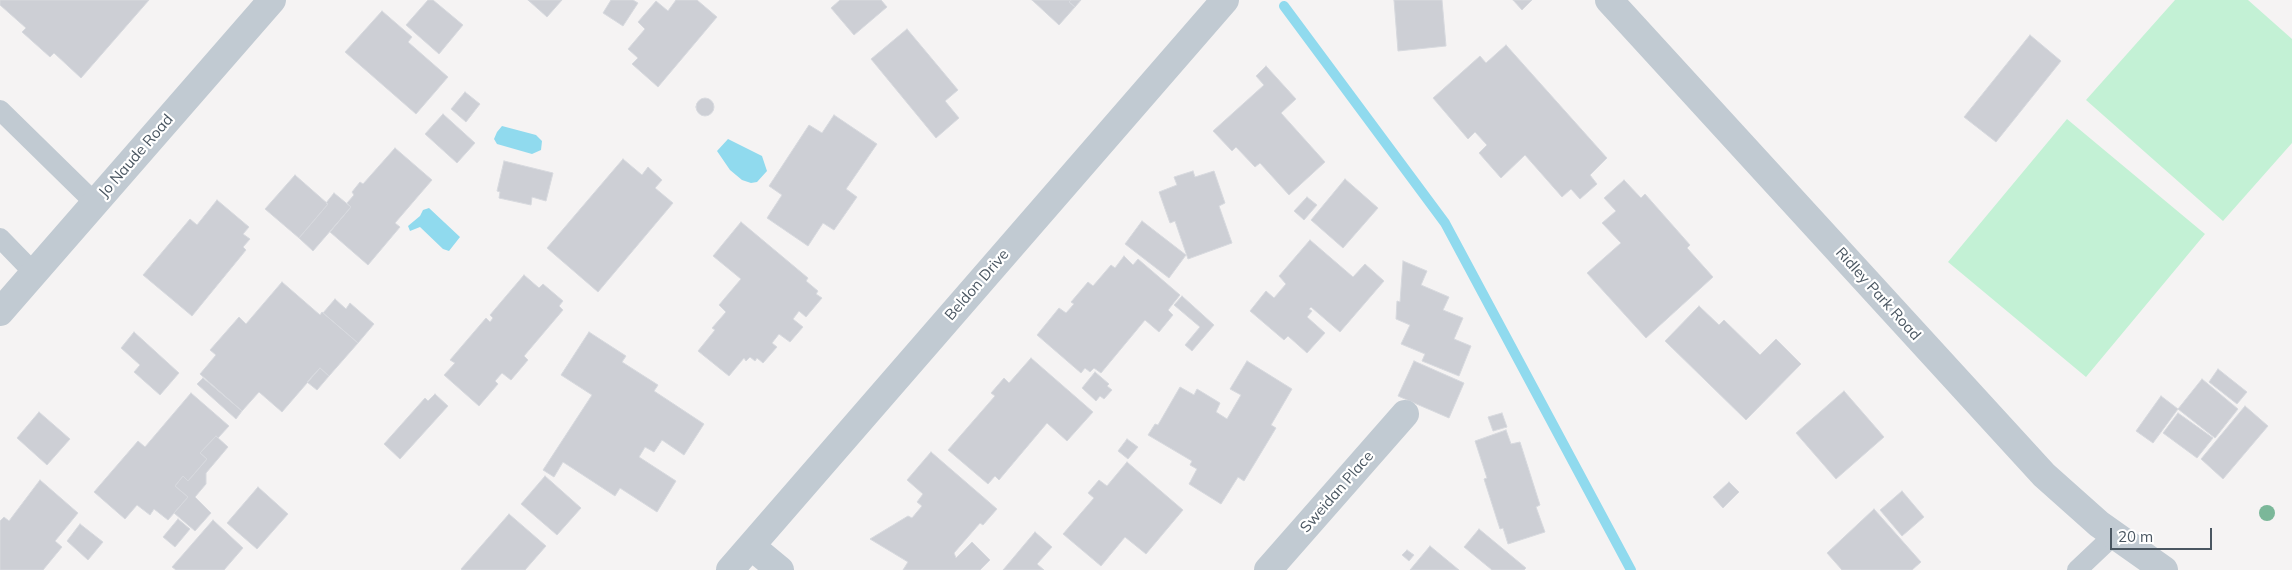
<!DOCTYPE html>
<style>
body{margin:0}
#map{position:relative;width:2292px;height:570px;overflow:hidden;background:#f5f3f3;font-family:Mulish,sans-serif}
canvas{display:block}
.scale{position:absolute;left:2110px;top:528px;width:102px;height:22px;box-sizing:border-box;border:2px solid #4a5661;border-top:0;padding-left:6px;font-size:15px;line-height:18px;white-space:nowrap;color:#4a5661;-webkit-text-stroke:4px #fff;paint-order:stroke}
</style>
<div id="map">
<canvas width="2292" height="570"></canvas>
<div class="scale">20 m</div>
</div>
<script>
const ctx = document.querySelector('canvas').getContext('2d');
ctx.lineJoin = 'round';
function fillPath(path, color) { ctx.fillStyle = color; ctx.fill(path, 'evenodd'); }
const shape = rows => new Path2D(rows.map(r => 'M' + r).join(''));
function strokePath(path, color, width, dash) { ctx.strokeStyle = color; ctx.lineWidth = width; ctx.lineCap = dash ? 'butt' : 'round'; ctx.setLineDash(dash || []); ctx.stroke(path); }
function write(font, color, halo, rows, align = 'center') {
  ctx.font = font + ' Mulish,sans-serif'; ctx.lineWidth = 4.5; ctx.setLineDash([]); ctx.textBaseline = 'middle'; ctx.strokeStyle = halo; ctx.fillStyle = color; for (const [text, x, y, turn = 0] of rows) {
    ctx.save(); ctx.translate(x, y); ctx.rotate((+turn || 0) * Math.PI / 180); ctx.textAlign = isNaN(turn) ? turn : align; if (halo) ctx.strokeText(text, 0, 0); ctx.fillText(text, 0, 0); ctx.restore();
  }
}
fillPath(shape([
 [2175,0,2248,0,2292,39,2292,143,2223,221,2086,100],
 [2067,119,2205,234,2086,377,1948,262]
]), '#c3f1d5');
fillPath(shape([
 [502,126,536,135,542,141,541,150,532,154,497,144,494,139,497,132],
 [728,139,762,156,767,171,757,182,751,183,742,180,730,170,717,151],
 [429,208,460,237,449,251,443,249,420,227,410,231,408,226,420,216,423,210]
]), '#90daee');
strokePath(shape([
 [1284,6,1445,223,1631,570]
]), '#90daee', 10);
const building = shape([
 [0,0,149,0,81,78,54,53,50,57,22,32,26,28,0,5,0,0],
 [428,0,433,0,463,25,439,54,406,25,428,0],
 [528,0,562,0,547,17,528,0],
 [611,0,633,0,638,3,623,26,603,13,611,0],
 [676,0,697,0,717,17,658,87,632,64,638,58,628,49,645,29,638,22,656,1,668,11,676,0],
 [840,0,881,0,887,7,854,35,831,8,840,0],
 [1032,0,1071,0,1069,2,1075,7,1059,25,1032,0],
 [1071,0,1081,0,1075,7,1069,2,1071,0],
 [1394,0,1442,0,1446,46,1398,51,1394,0],
 [1513,0,1532,0,1522,10,1513,0],
 [382,11,412,37,408,42,448,77,416,114,345,52,382,11],
 [907,29,958,90,945,101,959,118,936,138,871,59,907,29],
 [2030,35,2061,61,1996,142,1964,117,2030,35],
 [1506,45,1607,158,1590,175,1597,184,1580,199,1571,189,1562,197,1525,155,1501,178,1479,153,1487,145,1475,132,1468,139,1433,98,1480,56,1486,63,1506,45],
 [1266,66,1296,99,1281,113,1325,162,1289,195,1260,163,1255,167,1236,147,1232,151,1213,131,1264,85,1256,76,1266,66],
 [465,92,480,104,466,122,451,109,465,92],
 '696 107a9 9 0 1 1 18 0a9 9 0 1 1-18 0Z',
 [443,114,475,143,457,163,425,134,443,114],
 [834,115,877,144,846,189,857,197,834,230,823,223,808,246,767,218,782,195,769,186,809,125,822,133,834,115],
 [395,148,432,180,395,223,400,227,368,265,330,232,351,207,347,203,354,195,352,192,360,182,363,184,395,148],
 [623,159,642,175,648,167,662,180,655,188,673,203,598,292,547,248,623,159],
 [504,161,553,173,546,201,532,197,531,205,499,198,500,192,497,191,504,161],
 [1193,171,1195,177,1214,171,1225,203,1219,206,1232,243,1188,259,1175,221,1170,223,1159,192,1177,185,1174,177,1193,171],
 [295,175,328,204,299,238,265,209,295,175],
 [1345,179,1378,208,1343,248,1311,220,1345,179],
 [1624,180,1641,198,1645,194,1690,245,1687,248,1713,277,1646,338,1587,273,1621,243,1602,223,1616,211,1604,198,1624,180],
 [334,193,351,207,313,251,299,238,328,204,326,203,334,193],
 [1307,197,1317,205,1304,220,1294,211,1307,197],
 [217,200,249,227,243,234,250,239,243,247,246,250,192,316,143,275,190,219,197,225,217,200],
 [1142,221,1186,255,1169,278,1125,244,1142,221],
 [741,222,808,278,806,281,818,291,816,294,822,298,806,317,799,311,793,319,803,327,790,342,779,334,772,343,777,347,763,363,757,358,755,361,750,357,746,361,744,358,729,376,698,351,715,330,712,328,726,312,719,305,741,279,713,256,741,222],
 [1310,240,1353,277,1365,264,1384,281,1340,332,1311,307,1309,309,1312,311,1307,317,1325,333,1307,353,1288,336,1284,340,1250,311,1266,291,1274,298,1286,284,1279,276,1310,240],
 [1124,256,1133,265,1138,259,1180,295,1168,310,1173,315,1159,332,1145,320,1101,373,1094,368,1090,372,1085,368,1081,373,1037,335,1059,308,1066,313,1074,304,1071,302,1088,282,1093,286,1111,265,1115,268,1124,256],
 [1403,261,1427,271,1421,285,1449,297,1443,310,1463,318,1454,339,1471,346,1459,376,1422,361,1425,354,1401,344,1410,325,1396,319,1397,301,1400,302,1403,261],
 [524,275,539,288,543,284,563,301,559,306,563,310,524,356,528,360,511,380,502,373,495,381,498,384,479,406,444,375,455,363,450,360,486,318,490,322,493,318,490,315,524,275],
 [282,282,320,315,322,312,358,343,329,376,320,368,282,412,259,392,242,411,200,374,216,355,210,350,239,317,246,324,282,282],
 [1182,296,1214,325,1192,351,1185,345,1200,327,1174,305,1182,296],
 [335,299,346,309,350,303,374,324,358,343,323,313,335,299],
 [1699,306,1719,325,1724,320,1760,355,1776,339,1801,364,1746,420,1665,341,1699,306],
 [134,332,179,373,160,395,134,372,140,365,121,348,134,332],
 [589,332,626,356,622,362,658,385,654,391,704,424,684,455,662,440,654,452,645,447,639,457,676,481,657,512,620,488,615,496,563,462,554,477,543,470,592,395,561,375,589,332],
 [1031,358,1093,412,1067,441,1047,423,999,480,995,476,988,484,948,450,995,396,991,393,1004,378,1009,383,1031,358],
 [1247,361,1292,389,1271,425,1276,428,1244,481,1238,477,1221,504,1189,484,1197,469,1190,465,1192,461,1148,435,1155,424,1158,425,1180,387,1194,395,1197,389,1220,403,1216,412,1227,419,1241,395,1230,389,1247,361],
 [1414,361,1464,383,1449,418,1398,396,1414,361],
 [320,368,329,376,317,390,307,382,320,368],
 [2218,369,2247,392,2237,404,2209,382,2218,369],
 [1095,372,1109,384,1107,386,1112,390,1104,399,1100,396,1096,401,1082,388,1095,372],
 [203,378,242,411,236,419,197,384,203,378],
 [2202,379,2238,409,2215,438,2178,409,2202,379],
 [1844,391,1884,437,1836,479,1796,433,1844,391],
 [191,393,229,426,218,438,216,436,200,453,207,459,188,481,183,476,175,486,188,497,168,520,154,509,150,515,137,505,125,519,94,492,138,441,145,447,191,393],
 [435,394,448,406,400,459,384,444,425,398,428,401,435,394],
 [2161,396,2178,409,2153,443,2136,431,2161,396],
 [2245,406,2268,426,2223,479,2201,459,2245,406],
 [39,412,70,439,47,465,17,438,39,412],
 [1502,413,1507,427,1493,431,1488,417,1502,413],
 [2178,413,2213,438,2197,458,2163,433,2178,413],
 [1506,430,1511,444,1520,442,1540,505,1536,507,1545,532,1508,544,1503,528,1500,529,1484,479,1487,478,1475,441,1506,430],
 [216,436,228,447,206,473,206,484,195,497,211,513,195,531,174,513,188,497,175,486,183,476,188,481,207,459,200,453,216,436],
 [1127,439,1138,447,1128,459,1118,451,1127,439],
 [931,452,997,509,983,525,980,523,954,553,956,558,972,542,990,560,980,570,903,570,908,562,870,539,908,516,912,518,922,506,917,502,923,494,907,480,931,452],
 [1127,462,1183,510,1146,554,1125,537,1101,566,1063,534,1094,498,1088,493,1099,480,1107,486,1127,462],
 [545,476,581,508,557,535,521,504,545,476],
 [40,480,78,513,55,541,62,547,43,570,0,570,0,521,4,517,9,521,40,480],
 [1729,482,1739,492,1723,508,1713,497,1729,482],
 [258,487,288,514,257,549,227,523,258,487],
 [1902,491,1924,517,1902,536,1880,510,1902,491],
 [1874,509,1921,562,1912,570,1842,570,1827,553,1874,509],
 [509,514,546,546,525,570,462,570,461,569,509,514],
 [178,519,190,529,175,547,163,537,178,519],
 [213,520,243,548,224,570,176,570,172,567,213,520],
 [80,524,103,542,88,560,67,541,80,524],
 [1479,529,1526,568,1524,570,1492,570,1464,547,1479,529],
 [1035,532,1052,547,1037,564,1044,570,1003,570,1035,532],
 [1430,546,1459,570,1410,570,1430,546],
 [1407,550,1414,555,1409,561,1402,555,1407,550]
]);
fillPath(building, '#cdcfd5');
strokePath(building, '#d7d9de', 1);
strokePath(shape([
 [0,110,95,203],
 [0,238,34,273],
 [2077,570,2114,535]
]), '#c1cad2', 20);
strokePath(shape([
 [0,312,272,0],
 [751,546,780,570],
 [730,570,1225,0],
 [1268,570,1405,414]
]), '#c1cad2', 28);
strokePath(shape([
 [1609,0,2044,475,2099,524,2164,570]
]), '#c1cad2', 28);
ctx.fillStyle = '#7bb799';
for (const [x, y] of [
 [2267,513]
]) { ctx.beginPath(); ctx.arc(x, y, 8, 0, 2 * Math.PI); ctx.fill(); }
write('15px', '#4a5661', '#fff', [
 ["Jo Naude Road",136,156,-49],
 ["Beldon Drive",977,285,-49],
 ["Ridley Park Road",1878,294,48],
 ["Sweidan Place",1337,492,-49]
]);
</script>
